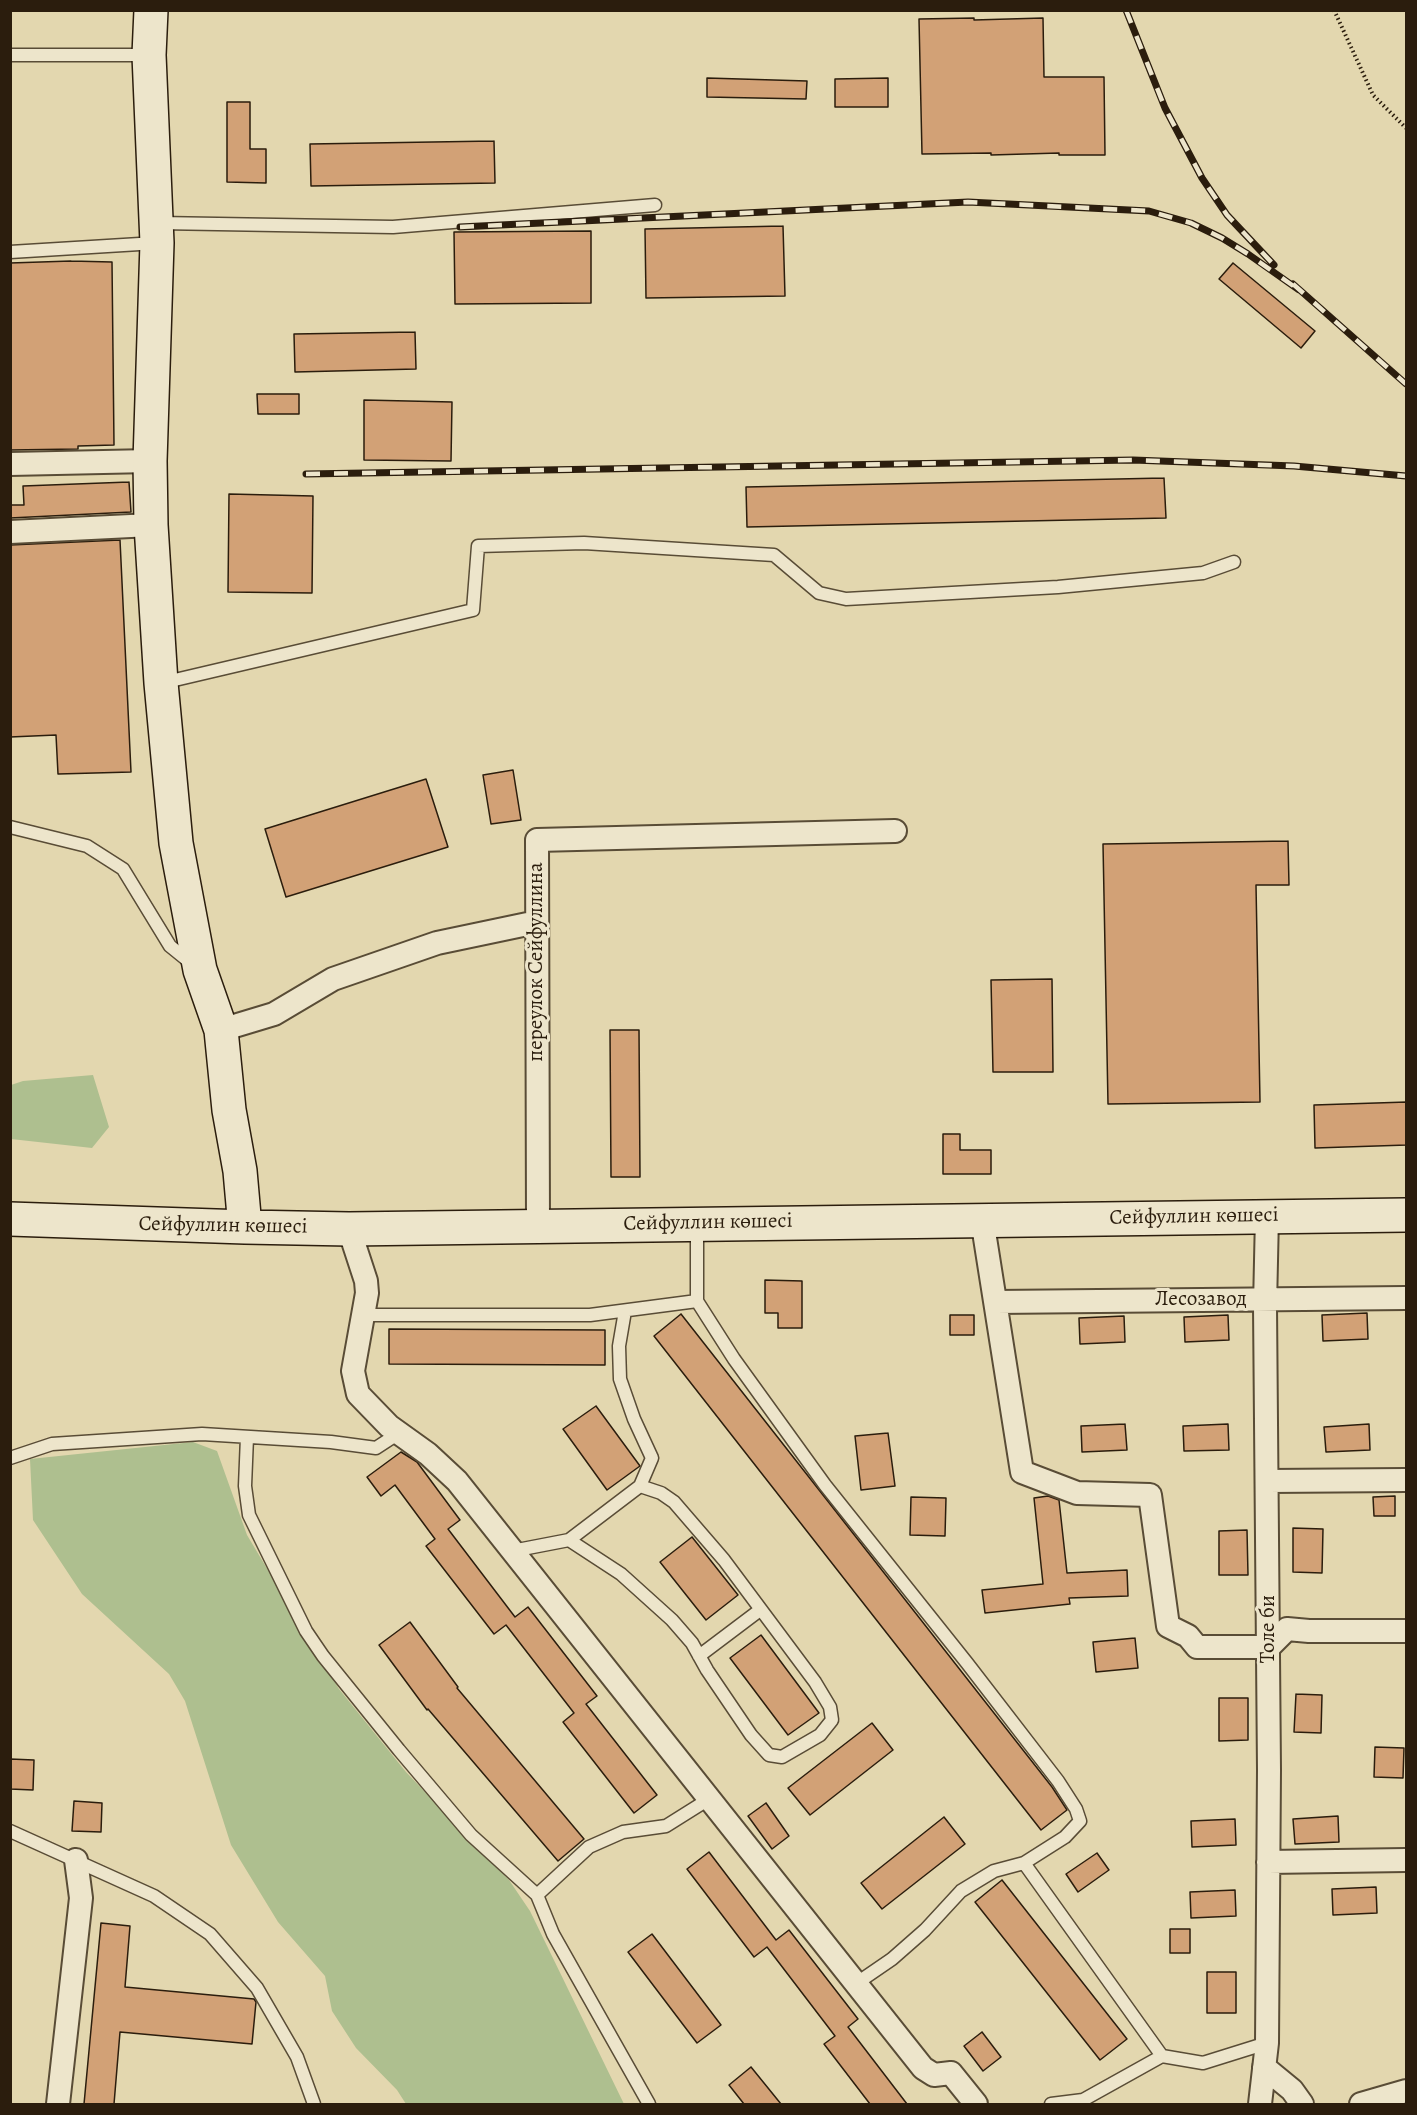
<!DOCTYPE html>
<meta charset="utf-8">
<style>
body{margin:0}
#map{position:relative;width:1417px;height:2115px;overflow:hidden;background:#e3d7af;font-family:Alegreya,serif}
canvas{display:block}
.frame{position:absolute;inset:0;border:12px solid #2b1d0d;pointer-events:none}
</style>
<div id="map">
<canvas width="1417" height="2115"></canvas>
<div class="frame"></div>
</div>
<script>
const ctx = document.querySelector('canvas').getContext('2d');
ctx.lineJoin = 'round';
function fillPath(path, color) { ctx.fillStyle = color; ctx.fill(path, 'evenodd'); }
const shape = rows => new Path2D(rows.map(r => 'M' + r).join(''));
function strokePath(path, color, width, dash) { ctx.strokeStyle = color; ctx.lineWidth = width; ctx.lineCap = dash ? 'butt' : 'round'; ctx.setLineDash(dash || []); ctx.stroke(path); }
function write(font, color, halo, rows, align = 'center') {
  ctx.font = font + ' Alegreya,serif'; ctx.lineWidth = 6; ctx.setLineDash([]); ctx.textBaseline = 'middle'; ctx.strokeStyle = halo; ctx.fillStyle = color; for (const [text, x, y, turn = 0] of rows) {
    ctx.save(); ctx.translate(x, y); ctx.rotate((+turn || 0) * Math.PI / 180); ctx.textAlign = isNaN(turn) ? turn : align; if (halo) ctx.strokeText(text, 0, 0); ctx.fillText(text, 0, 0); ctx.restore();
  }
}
fillPath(shape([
 [93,1075,109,1127,92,1148,11,1139,11,1085,23,1081],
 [193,1442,217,1451,247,1535,339,1689,406,1772,509,1880,530,1911,624,2104,406,2104,397,2090,356,2048,332,2011,325,1976,278,1922,231,1845,185,1701,169,1674,82,1594,33,1520,30,1459]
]), '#aebf8f');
const building = shape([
 [974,18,974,20,1043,18,1044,77,1104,77,1105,155,1059,155,1059,153,991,155,991,153,922,154,919,19,974,18],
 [707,78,807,81,806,99,707,97,707,78],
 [888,78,888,107,835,107,835,79,888,78],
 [227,102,250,102,250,149,266,149,266,183,227,182,227,102],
 [494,141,495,183,311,186,310,144,494,141],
 [783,226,785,296,646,298,645,229,783,226],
 [591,231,591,303,455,304,454,232,591,231],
 [71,261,112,262,114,445,78,446,78,449,10,450,10,263,71,261],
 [1233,263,1315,331,1301,348,1219,279,1233,263],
 [415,332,416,369,295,372,294,334,415,332],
 [257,394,299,394,299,414,258,414,257,394],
 [364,400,452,402,451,461,364,460,364,400],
 [1164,478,1166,518,747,527,746,487,1164,478],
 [129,482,131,512,10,518,10,505,24,505,23,486,129,482],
 [229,494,313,496,312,593,228,592,229,494],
 [120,540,131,772,58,774,56,735,10,737,10,545,120,540],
 [513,770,521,820,491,824,483,775,513,770],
 [426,779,448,847,286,897,265,829,426,779],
 [1288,841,1289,885,1256,885,1260,1102,1108,1104,1103,844,1288,841],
 [1052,979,1053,1072,993,1072,991,980,1052,979],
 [610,1030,639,1030,640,1177,611,1177,610,1030],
 [1407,1102,1407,1145,1315,1148,1314,1105,1407,1102],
 [943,1134,960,1134,960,1150,991,1150,991,1174,943,1174,943,1134],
 [765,1280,802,1281,802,1328,778,1328,778,1313,765,1313,765,1280],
 [1367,1313,1368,1339,1323,1341,1322,1315,1367,1313],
 [681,1314,1052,1787,1067,1810,1041,1830,654,1336,681,1314],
 [950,1315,974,1315,974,1335,950,1335,950,1315],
 [1228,1315,1229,1340,1185,1342,1184,1317,1228,1315],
 [1124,1316,1125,1342,1080,1344,1079,1318,1124,1316],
 [389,1329,605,1330,605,1365,389,1364,389,1329],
 [596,1406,640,1466,607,1490,563,1429,596,1406],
 [1125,1424,1127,1450,1082,1452,1081,1426,1125,1424],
 [1228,1424,1229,1450,1184,1451,1183,1426,1228,1424],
 [1369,1424,1370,1450,1326,1452,1324,1427,1369,1424],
 [888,1433,895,1486,861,1490,855,1436,888,1433],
 [401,1452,417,1462,460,1520,448,1529,515,1617,528,1607,597,1696,586,1704,657,1795,634,1813,563,1722,574,1713,506,1625,494,1634,426,1546,435,1539,395,1485,381,1496,367,1477,401,1452],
 [1048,1496,1059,1500,1067,1573,1127,1570,1128,1596,1069,1598,1070,1604,985,1613,982,1590,1043,1584,1034,1498,1048,1496],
 [1395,1496,1395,1516,1374,1516,1373,1497,1395,1496],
 [911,1497,946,1498,945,1536,910,1535,911,1497],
 [1293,1528,1323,1529,1322,1573,1293,1572,1293,1528],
 [1247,1530,1248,1575,1219,1575,1219,1531,1247,1530],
 [692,1537,738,1595,706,1620,660,1562,692,1537],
 [410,1622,458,1687,457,1688,584,1839,558,1861,428,1709,427,1710,379,1645,410,1622],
 [761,1635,819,1713,788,1735,730,1658,761,1635],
 [1135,1638,1138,1668,1096,1672,1093,1642,1135,1638],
 [1296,1694,1322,1695,1321,1733,1294,1732,1296,1694],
 [1219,1698,1248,1698,1248,1740,1219,1741,1219,1698],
 [872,1723,893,1750,810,1815,788,1788,872,1723],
 [1375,1747,1404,1748,1403,1778,1374,1777,1375,1747],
 [10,1759,34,1760,33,1790,10,1789,10,1759],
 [74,1801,102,1803,101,1832,72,1831,74,1801],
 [766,1803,789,1836,772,1849,748,1816,766,1803],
 [1338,1816,1339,1842,1295,1844,1293,1819,1338,1816],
 [944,1817,965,1844,882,1909,861,1883,944,1817],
 [1235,1819,1236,1845,1192,1847,1191,1821,1235,1819],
 [709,1852,776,1940,789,1930,858,2019,848,2027,907,2104,870,2104,824,2044,835,2036,767,1947,754,1957,687,1869,709,1852],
 [1097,1853,1109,1870,1078,1892,1066,1874,1097,1853],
 [1002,1880,1127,2039,1100,2060,975,1902,1002,1880],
 [1376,1887,1377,1913,1333,1915,1332,1889,1376,1887],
 [1235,1890,1236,1916,1191,1918,1190,1892,1235,1890],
 [101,1923,130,1926,125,1987,254,1999,256,2002,252,2044,120,2032,114,2104,84,2104,101,1923],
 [1170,1929,1190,1929,1190,1953,1170,1953,1170,1929],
 [652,1934,721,2025,697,2043,628,1952,652,1934],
 [1207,1972,1236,1972,1236,2013,1207,2013,1207,1972],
 [982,2032,1001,2057,983,2071,964,2046,982,2032],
 [751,2067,781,2104,744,2104,729,2085,751,2067]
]);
fillPath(building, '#d2a176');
strokePath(building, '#2b1d0d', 1.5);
const lane = shape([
 [10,55,148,55],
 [159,223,393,227,655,205],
 [10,252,156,243],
 [162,683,473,610,478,546,584,543,774,555,819,593,846,599,1058,587,1203,573,1234,562],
 [10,827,87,846,123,869,170,946,191,963],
 [697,1224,697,1301,734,1359,825,1485,967,1663,1058,1781,1076,1809,1080,1821,1065,1837,1024,1863,994,1871,961,1891,925,1930,892,1959,857,1983],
 [363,1315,590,1315,697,1301],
 [247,1437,245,1486,249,1515,306,1631,323,1656,399,1750,471,1835,537,1895,589,1847,623,1832,666,1826,709,1799],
 [10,1458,52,1444,202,1434,331,1442,376,1448,399,1433],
 [569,1540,621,1574,672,1620,692,1643,707,1670,751,1735,769,1755,782,1757,820,1735,832,1720,830,1707,815,1682,724,1560,674,1502,661,1493,640,1486],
 [512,1551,569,1540,640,1486,652,1458,634,1419,620,1379,619,1346,625,1311],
 [699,1656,760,1610],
 [10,1831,154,1896,210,1934,257,1988,297,2057,314,2104],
 [1024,1863,1162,2056],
 [537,1895,553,1934,649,2104],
 [1051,2104,1083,2100,1162,2056,1203,2063,1267,2043]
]);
const street = shape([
 [10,464,150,461],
 [10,532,151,525],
 [221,1030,274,1014,333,979,437,943,537,922],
 [982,1219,1022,1472,1077,1493,1150,1495,1168,1626,1188,1636,1197,1647,1269,1647,1287,1629,1309,1631,1406,1631],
 [538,1225,537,840,895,831],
 [349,1229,366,1281,367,1293,353,1371,358,1394,389,1426,428,1454,457,1481,923,2068,934,2075,951,2073,976,2104],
 [996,1302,1406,1298],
 [1268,1481,1406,1480],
 [1268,1862,1406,1860],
 [1264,2067,1292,2090,1302,2104],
 [58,2104,81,1898,76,1860],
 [1260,2104,1267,2043,1269,1770,1265,1306,1267,1216],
 [1361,2104,1406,2091]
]);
const secondary = shape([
 [151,10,149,55,157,243,150,461,151,525,161,683,176,843,200,970,221,1030,229,1110,240,1171,245,1227],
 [10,1219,245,1227,349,1229,1406,1215]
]);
strokePath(lane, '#594c36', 15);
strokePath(street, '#594c36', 26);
strokePath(secondary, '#2b1d0d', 36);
strokePath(shape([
 [1334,10,1373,95,1406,128]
]), '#2b1d0d', 4, [1.5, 3]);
strokePath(lane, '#ede5cb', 12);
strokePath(street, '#ede5cb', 22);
strokePath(secondary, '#ede5cb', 33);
const rail = shape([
 [1126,10,1165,108,1202,178,1227,215,1274,265],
 [460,227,968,202,1149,211,1191,223,1222,238,1248,254,1299,290],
 [1293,284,1406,384],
 [306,474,1133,460,1294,466,1406,476]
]);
strokePath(rail, '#2b1d0d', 7);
strokePath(rail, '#ede5cb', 4.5, [14]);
write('21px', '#2b1d0d', '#ede5cb', [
 ["переулок Сейфуллина",537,962,-90],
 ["Сейфуллин көшесі",1194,1217,-1],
 ["Сейфуллин көшесі",708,1223,-1],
 ["Сейфуллин көшесі",223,1226,1],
 ["Лесозавод",1201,1300],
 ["Толе би",1269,1629,-90]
]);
</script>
